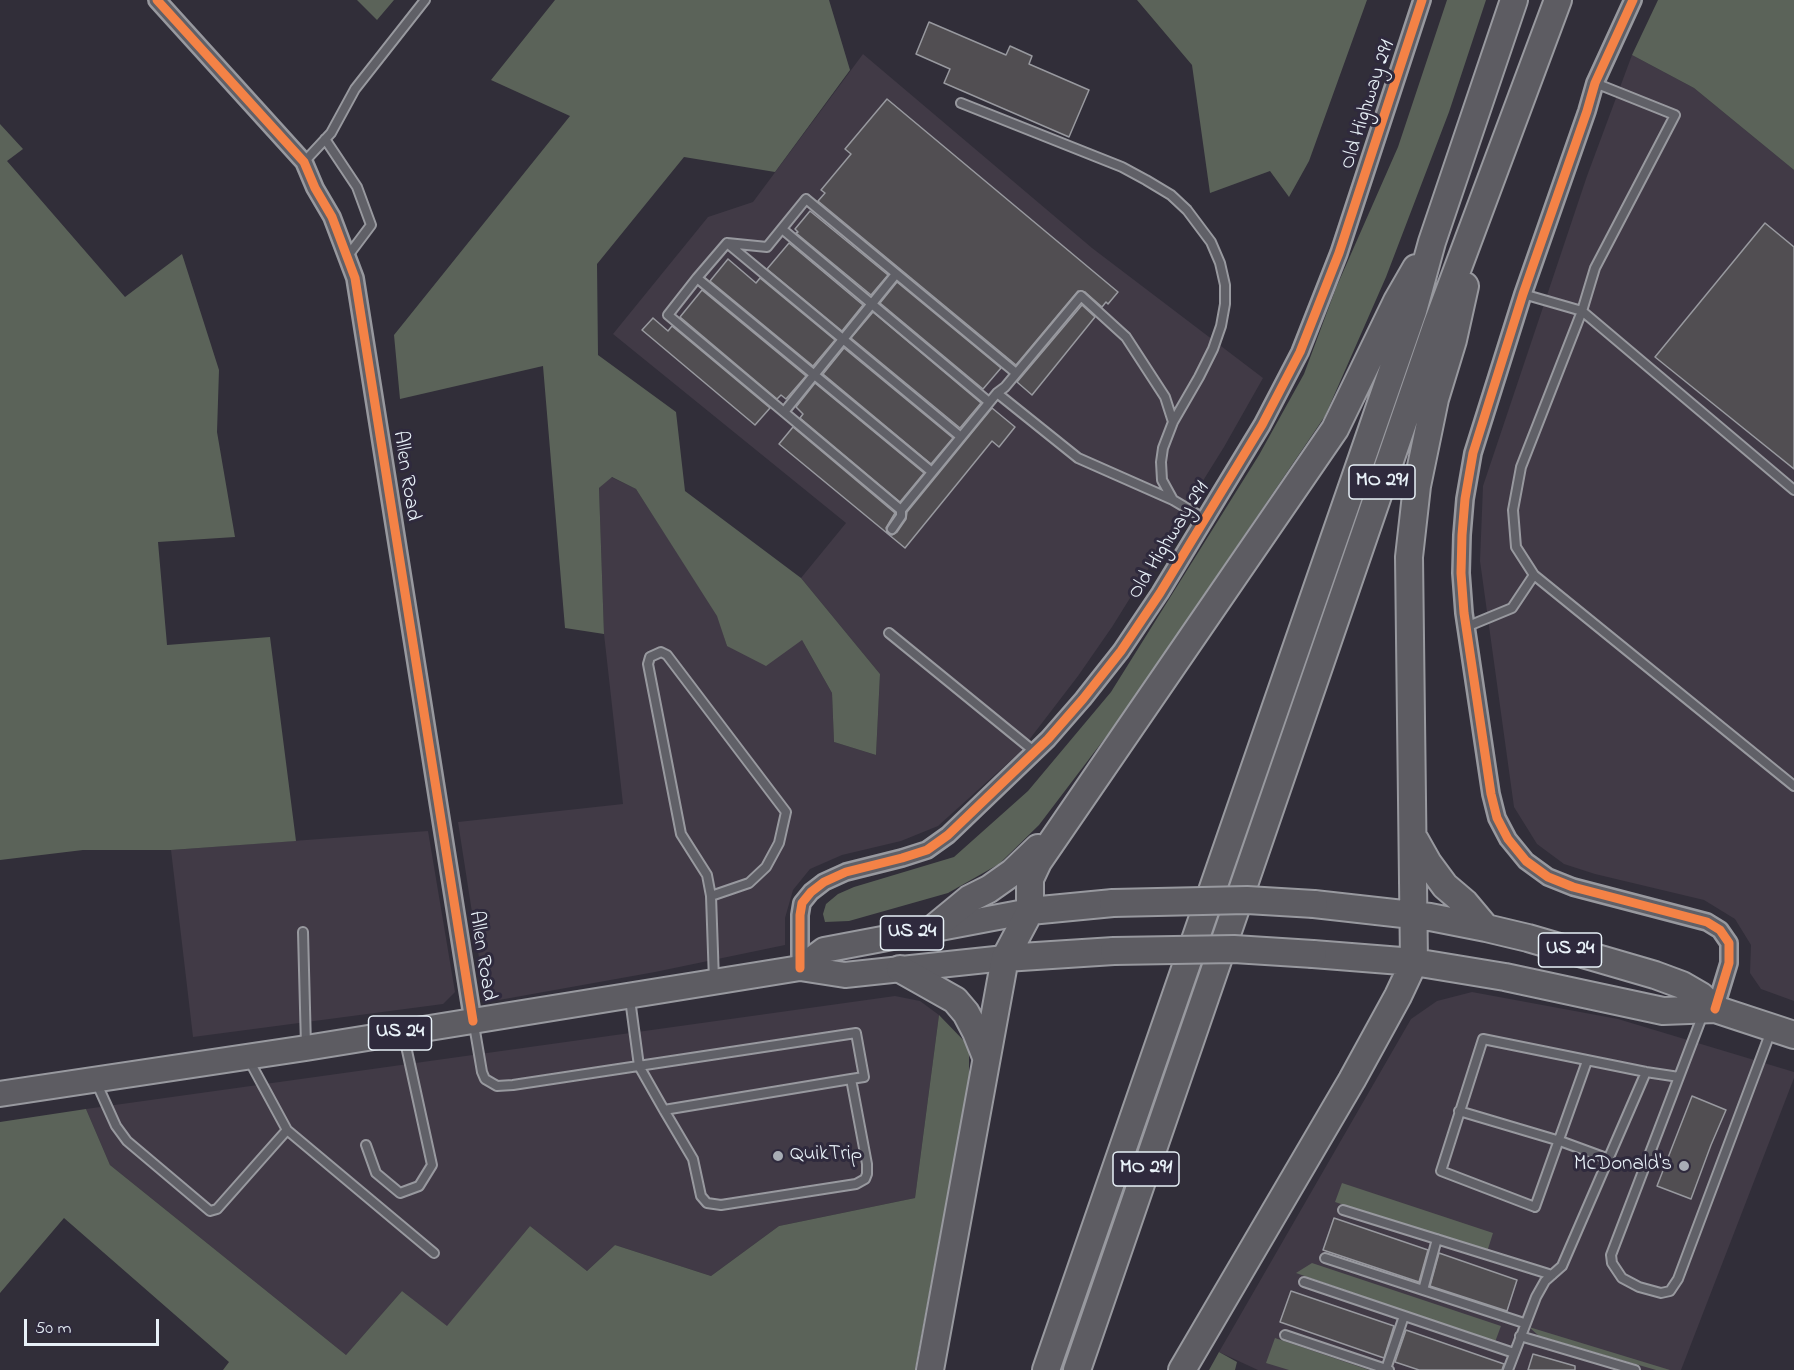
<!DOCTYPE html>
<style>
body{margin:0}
#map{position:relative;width:1794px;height:1370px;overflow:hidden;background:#312e39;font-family:"Indie Flower",sans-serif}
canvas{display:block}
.scale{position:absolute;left:24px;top:1319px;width:135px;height:27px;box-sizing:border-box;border:3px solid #e8f1f8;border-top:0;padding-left:8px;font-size:18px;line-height:21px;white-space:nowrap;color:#e8f1f8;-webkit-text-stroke:4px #2f2a3d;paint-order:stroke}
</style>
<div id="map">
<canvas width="1794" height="1370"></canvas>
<div class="scale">50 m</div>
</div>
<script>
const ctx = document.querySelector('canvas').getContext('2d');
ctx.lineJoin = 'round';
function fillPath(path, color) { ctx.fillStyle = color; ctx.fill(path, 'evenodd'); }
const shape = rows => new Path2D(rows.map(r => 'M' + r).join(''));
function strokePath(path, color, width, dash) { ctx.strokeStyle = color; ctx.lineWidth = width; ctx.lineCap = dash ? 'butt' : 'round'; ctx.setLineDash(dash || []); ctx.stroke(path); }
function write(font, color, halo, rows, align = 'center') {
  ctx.font = font + ' "Indie Flower",sans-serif'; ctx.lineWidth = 6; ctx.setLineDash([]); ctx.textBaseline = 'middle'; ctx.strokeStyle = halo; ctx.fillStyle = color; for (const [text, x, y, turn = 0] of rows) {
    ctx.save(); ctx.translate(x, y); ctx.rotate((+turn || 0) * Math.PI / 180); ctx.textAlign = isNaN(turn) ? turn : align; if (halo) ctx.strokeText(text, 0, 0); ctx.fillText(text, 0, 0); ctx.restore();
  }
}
fillPath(shape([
 [863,54,1092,248,1263,378,1224,447,1112,627,1078,676,1019,753,938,826,901,841,842,855,810,869,793,890,785,918,785,945,655,972,499,1000,484,990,458,822,623,804,604,634,599,488,611,477,636,489,718,616,727,646,802,640,832,693,834,742,876,755,880,674,801,578,846,523,613,334,708,217,753,202],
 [1632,55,1694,88,1794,170,1794,1001,1761,989,1750,973,1751,945,1735,919,1704,900,1595,874,1564,864,1537,844,1514,807,1480,561,1483,486,1587,176],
 [428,831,455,992,443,1004,193,1037,171,850],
 [1472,992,1618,1019,1794,1072,1794,1078,1681,1370,1258,1370,1219,1352,1411,1019,1437,1001],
 [895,996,920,1001,939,1015,915,1198,779,1226,711,1276,615,1245,587,1271,530,1226,447,1327,402,1291,346,1355,110,1165,86,1109]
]), '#413a46');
fillPath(shape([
 [357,0,394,0,377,20],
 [555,0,829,0,850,70,775,172,684,157,597,264,598,355,676,412,685,491,801,578,880,674,876,755,834,742,832,693,802,640,766,666,727,646,717,616,636,489,612,477,599,488,604,634,565,628,543,366,400,399,394,335,570,116,491,80],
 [1137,0,1367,0,1309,161,1289,197,1270,171,1210,193,1192,65],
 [1447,0,1486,0,1449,112,1386,277,1325,416,1124,713,1039,825,999,864,948,893,849,921,825,922,823,914,826,904,838,894,854,887,954,857,1028,791,1111,692,1259,455,1304,374,1336,288,1398,147],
 [1658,0,1794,0,1794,170,1694,88,1632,55],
 [0,124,23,149,7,161,125,297,182,254,219,370,217,432,235,537,158,542,167,645,270,637,296,841,171,850,83,850,0,860],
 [939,1015,969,1046,969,1078,915,1370,223,1370,229,1362,64,1218,0,1293,0,1122,86,1109,110,1165,346,1355,402,1291,447,1326,530,1226,587,1271,615,1245,711,1276,779,1226,915,1198],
 [1342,1183,1493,1233,1487,1252,1335,1202],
 [1312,1263,1501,1326,1495,1342,1296,1273],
 [1529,1327,1670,1370,1656,1370,1539,1336],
 [1275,1338,1369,1370,1289,1370,1266,1363],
 [1219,1352,1237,1362,1235,1370,1209,1370]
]), '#5b6359');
const building = shape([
 [929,22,1006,55,1010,46,1032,56,1029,64,1089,90,1069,137,944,83,950,69,916,54,929,22],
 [887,99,1118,292,1108,304,1106,302,1102,307,1085,292,1078,291,1016,365,818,201,825,193,821,190,851,154,845,149,887,99],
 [810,211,888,275,871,295,796,233,798,232,795,229,810,211],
 [1765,223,1794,247,1794,469,1655,357,1765,223],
 [789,243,863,305,842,331,767,269,789,243],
 [728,259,756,283,760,278,835,340,813,366,710,281,728,259],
 [897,282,1001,368,983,389,880,303,897,282],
 [702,290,806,376,786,399,781,395,777,399,680,317,702,290],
 [1082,305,1095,317,1032,395,1017,382,1082,305],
 [873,312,981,403,960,428,851,338,873,312],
 [653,318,668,331,672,326,770,408,755,425,642,330,653,318],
 [844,348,953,438,931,464,823,374,844,348],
 [815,383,924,473,900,502,800,418,803,414,796,407,815,383],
 [992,408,1015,427,999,447,992,441,905,548,779,444,793,427,895,513,886,528,887,532,892,535,897,532,906,519,907,512,992,408],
 [1692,1096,1726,1110,1711,1145,1691,1199,1657,1186,1692,1096],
 [1334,1218,1428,1250,1419,1282,1323,1250,1334,1218],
 [1439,1253,1517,1280,1507,1311,1430,1286,1439,1253],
 [1291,1291,1394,1326,1384,1358,1280,1322,1291,1291],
 [1406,1330,1504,1364,1502,1370,1419,1370,1395,1362,1406,1330],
 [1533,1354,1575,1366,1575,1370,1528,1370,1533,1354]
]);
fillPath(building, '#514e52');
strokePath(building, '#98999f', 1.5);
const service = shape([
 [961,103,1122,167,1146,180,1171,195,1187,210,1211,242,1220,263,1225,285,1225,304,1221,326,1213,349,1199,377,1173,422,1163,448,1161,462,1162,480,1173,500],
 [325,139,357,187,371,225,347,257],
 [304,162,331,133,355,89,425,0],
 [782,229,989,402],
 [727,243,961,437],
 [697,278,932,472],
 [1523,294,1582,311,1794,490],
 [997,393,1078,458,1173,500,1205,519],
 [784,412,896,274],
 [901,510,668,315,697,278,727,243,767,247,806,199,1016,373],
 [892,529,901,516,901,510,997,393,1005,387,1081,296,1126,337,1165,397,1173,422],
 [1534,575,1516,547,1513,510,1521,467,1582,311,1595,268,1675,115,1595,83],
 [1466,627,1512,608,1534,575,1794,786],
 [889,633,1035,752],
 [711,896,749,883,766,867,779,843,786,812,667,655,661,652,650,657,648,664,681,834,707,875,711,896,714,980],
 [303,932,306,1046],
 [630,999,639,1066,664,1110,693,1159,701,1196,707,1203,721,1205,856,1184,865,1179,867,1174,867,1164,851,1079,664,1110],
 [1703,1014,1611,1255,1612,1263,1622,1278,1639,1287,1661,1293,1670,1291,1678,1279,1771,1031],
 [474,1025,482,1072,485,1079,497,1086,513,1085,856,1033,864,1077,851,1079],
 [1587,1061,1535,1207,1441,1171,1483,1039,1646,1072,1679,1077],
 [97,1084,116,1126,127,1141,210,1211,217,1209,287,1130,249,1060],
 [1459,1111,1560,1141,1609,1159],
 [287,1130,434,1253],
 [366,1145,376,1173,400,1193,419,1186,432,1165,404,1037],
 [1343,1210,1552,1275],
 [1325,1258,1524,1323],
 [1304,1282,1514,1353],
 [1423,1290,1437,1239],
 [1285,1335,1389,1370],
 [1520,1336,1635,1370],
 [1386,1369,1404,1316],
 [1508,1370,1536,1297,1545,1281,1562,1266,1646,1072]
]);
const minor = shape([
 [157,0,304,162,315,188,332,217,355,278,473,1021],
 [1633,0,1595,83,1587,111,1523,294,1473,453,1465,499,1462,535,1461,573,1464,613,1491,794,1497,818,1508,839,1526,861,1548,877,1573,887,1707,922,1720,930,1729,943,1729,963,1715,1009],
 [800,968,800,915,802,903,811,892,824,882,846,872,902,858,927,850,948,835,1048,739,1083,699,1121,651,1160,593,1262,425,1300,352,1339,253,1422,0]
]);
const primary = shape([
 [800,968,824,950,1030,911],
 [0,1094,306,1048,800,968,845,975,1005,958]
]);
const trunk = shape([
 [1415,840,1428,863,1445,886,1465,903,1486,928],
 [1314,904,1430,917,1486,928,1528,938,1655,975,1682,985,1701,996,1715,1009],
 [1030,911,1113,903],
 [935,927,969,899,989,889,1013,872,1038,848],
 [1313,954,1414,962,1505,977,1663,1011,1715,1009,1794,1035],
 [1005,958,1114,951],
 [900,969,955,1000,966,1013,976,1032,986,1057],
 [930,1370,1005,958,1030,911,1030,879,1038,862,1335,429,1397,301,1416,268],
 [1046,1370,1413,311,1432,242,1514,0],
 [1077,1370,1437,324,1558,0],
 [1182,1370,1352,1080,1398,996,1414,962,1409,557,1417,486,1435,399,1453,340,1465,286]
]);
strokePath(service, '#98999f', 12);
strokePath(minor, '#98999f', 20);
strokePath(primary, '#98999f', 28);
strokePath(trunk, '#98999f', 30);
strokePath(service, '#606067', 8);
strokePath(minor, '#606067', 15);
strokePath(primary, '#5d5c62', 24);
strokePath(trunk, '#5d5c62', 26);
const trunkBridge = shape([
 [1113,903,1247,900,1314,904],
 [1114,951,1234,949,1313,954]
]);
strokePath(trunkBridge, '#98999f', 30, []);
strokePath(trunkBridge, '#5d5c62', 26);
strokePath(shape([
 [157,0,304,162,315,188,332,217,355,278,473,1021],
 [1633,0,1595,83,1587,111,1523,294,1473,453,1465,499,1462,535,1461,573,1464,613,1491,794,1497,818,1508,839,1526,861,1548,877,1573,887,1707,922,1720,930,1729,943,1729,963,1715,1009],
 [800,968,800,915,802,903,811,892,824,882,846,872,902,858,927,850,948,835,1048,739,1083,699,1121,651,1160,593,1262,425,1300,352,1339,253,1422,0]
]), '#f48246', 9);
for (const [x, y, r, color] of [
 [778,1156,6,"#a8adb5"],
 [1684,1166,6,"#a8adb5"]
]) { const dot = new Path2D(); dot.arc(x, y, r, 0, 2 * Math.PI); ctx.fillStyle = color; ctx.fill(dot); strokePath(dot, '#2f2a3d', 2); }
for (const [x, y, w] of [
 [1382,482,66],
 [912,933,63],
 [1570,950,63],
 [400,1033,63],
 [1146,1169,66]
]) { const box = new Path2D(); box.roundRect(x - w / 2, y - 17, w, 34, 4.5); ctx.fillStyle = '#2f2a3d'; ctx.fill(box); strokePath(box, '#e8f1f8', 1.5); }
write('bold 20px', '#e8f1f8', null, [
 ["MO 291",1382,482],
 ["US 24",912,933],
 ["US 24",1570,950],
 ["US 24",400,1033],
 ["MO 291",1146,1169]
]);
write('21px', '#e8f1f8', '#2f2a3d', [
 ["Old Highway 291",1369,105,-72],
 ["Allen Road",405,476,81],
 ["Old Highway 291",1170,541,-58],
 ["Allen Road",481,956,81]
]);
write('21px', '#e8f1f8', '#2f2a3d', [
 ["QuikTrip",790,1156],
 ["McDonald's",1672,1166,"right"]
], 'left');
</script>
